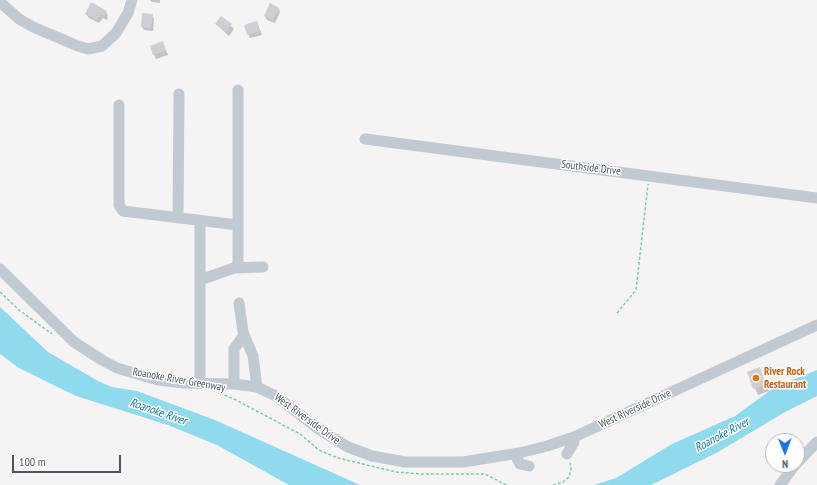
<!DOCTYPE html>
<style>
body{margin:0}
#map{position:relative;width:817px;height:485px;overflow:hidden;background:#f5f3f3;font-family:"PT Sans Narrow",sans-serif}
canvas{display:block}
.north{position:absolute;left:765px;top:433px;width:40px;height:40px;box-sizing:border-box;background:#fff;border:1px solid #b7bbc0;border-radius:50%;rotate:179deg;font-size:11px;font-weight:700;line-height:16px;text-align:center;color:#4a5661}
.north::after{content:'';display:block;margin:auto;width:14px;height:18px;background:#1a73e8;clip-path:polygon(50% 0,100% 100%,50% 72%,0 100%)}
.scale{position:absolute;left:12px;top:455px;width:109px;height:18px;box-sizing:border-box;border:2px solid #4a5661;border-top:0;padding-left:5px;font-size:12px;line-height:14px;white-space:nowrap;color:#4a5661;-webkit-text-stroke:3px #fff;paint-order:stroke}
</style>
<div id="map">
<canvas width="817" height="485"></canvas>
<div class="north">N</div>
<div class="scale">100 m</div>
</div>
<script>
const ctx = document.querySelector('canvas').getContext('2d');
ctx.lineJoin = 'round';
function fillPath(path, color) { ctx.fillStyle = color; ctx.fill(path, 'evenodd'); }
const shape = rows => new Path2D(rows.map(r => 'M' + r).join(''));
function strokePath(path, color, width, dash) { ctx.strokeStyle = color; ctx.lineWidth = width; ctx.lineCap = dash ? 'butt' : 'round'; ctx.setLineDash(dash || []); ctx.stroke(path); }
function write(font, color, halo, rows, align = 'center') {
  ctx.font = font + ' "PT Sans Narrow",sans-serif'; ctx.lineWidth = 3; ctx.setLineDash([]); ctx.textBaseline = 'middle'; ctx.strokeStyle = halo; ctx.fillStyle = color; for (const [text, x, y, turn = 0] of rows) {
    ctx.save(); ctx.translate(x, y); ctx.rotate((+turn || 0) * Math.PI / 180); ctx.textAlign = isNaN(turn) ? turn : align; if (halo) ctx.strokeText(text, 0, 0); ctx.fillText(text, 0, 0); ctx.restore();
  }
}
fillPath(shape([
 [0,307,48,352,98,381,112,387,137,391,215,420,360,485,289,485,217,445,168,425,76,396,19,368,0,354],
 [817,370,817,396,785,412,718,452,651,485,594,485,616,478,672,444,735,416,775,387]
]), '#90daee');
fillPath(shape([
 [150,0,160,0,160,3,152,2],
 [278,8,280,12,275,23,267,20,265,16],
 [106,12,108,16,107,20,103,18,99,23,89,18,86,14],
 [152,15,154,19,153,31,144,30,142,26],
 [222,17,234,29,229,36,216,24],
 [257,22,262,35,250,38,248,34],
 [163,43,168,55,156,59,151,47],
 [759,368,769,391,758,395,748,372]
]), '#0003');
fillPath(shape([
 [91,2,107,11,104,16,101,14,97,20,85,14],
 [270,3,279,8,273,20,264,16],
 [142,13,153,14,151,28,141,27],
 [221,16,232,24,226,32,215,24],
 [257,21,260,31,247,35,244,25],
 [163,41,166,51,153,55,150,46],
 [760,367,766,385,753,389,747,372]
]), '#cdcfd5');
strokePath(shape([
 [0,292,19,310,52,334],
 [617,313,636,290,648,184],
 [220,393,236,400,300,434,319,450,338,458,396,472,422,474,485,474,506,485],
 [553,485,563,482,569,477,571,469,570,461]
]), '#7ad0a6', 1.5, [3, 2]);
strokePath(shape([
 [0,2,19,19,33,27,78,46,88,49,102,46,116,33,128,13,132,0],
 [238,90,238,268],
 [119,105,119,205,123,211,238,225],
 [365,139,817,198],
 [178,218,179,94],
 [0,269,74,342,102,360,117,368,158,380,184,383,234,384,257,387,276,396,317,428,348,447,372,456,405,462,463,462,519,453,547,446,574,437,817,325],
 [200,280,234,268,263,267],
 [239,303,243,332,253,356,257,387],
 [200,383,200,221],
 [234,384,234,349,244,335],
 [515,454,520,464,529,466],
 [567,454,574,442,574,437],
 [797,463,817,442],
 [780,485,795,465]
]), '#c1cad2', 11);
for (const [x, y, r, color] of [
 [756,378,4,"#e8710a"]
]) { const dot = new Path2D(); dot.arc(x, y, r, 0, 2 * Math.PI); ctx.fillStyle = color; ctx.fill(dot); strokePath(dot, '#fff', 1.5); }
write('11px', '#4a5661', '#fff', [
 ["Southside Drive",591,168,7],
 ["Roanoke River Greenway",179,380,10],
 ["West Riverside Drive",635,409,-25],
 ["West Riverside Drive",307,419,36]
]);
write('bold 11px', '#c56008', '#fff', [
 ["River Rock",764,372],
 ["Restaurant",764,385]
], 'left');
write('italic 12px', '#0c7c9b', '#fff', [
 ["Roanoke River",158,412,19],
 ["Roanoke River",722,435,-28]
]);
</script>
